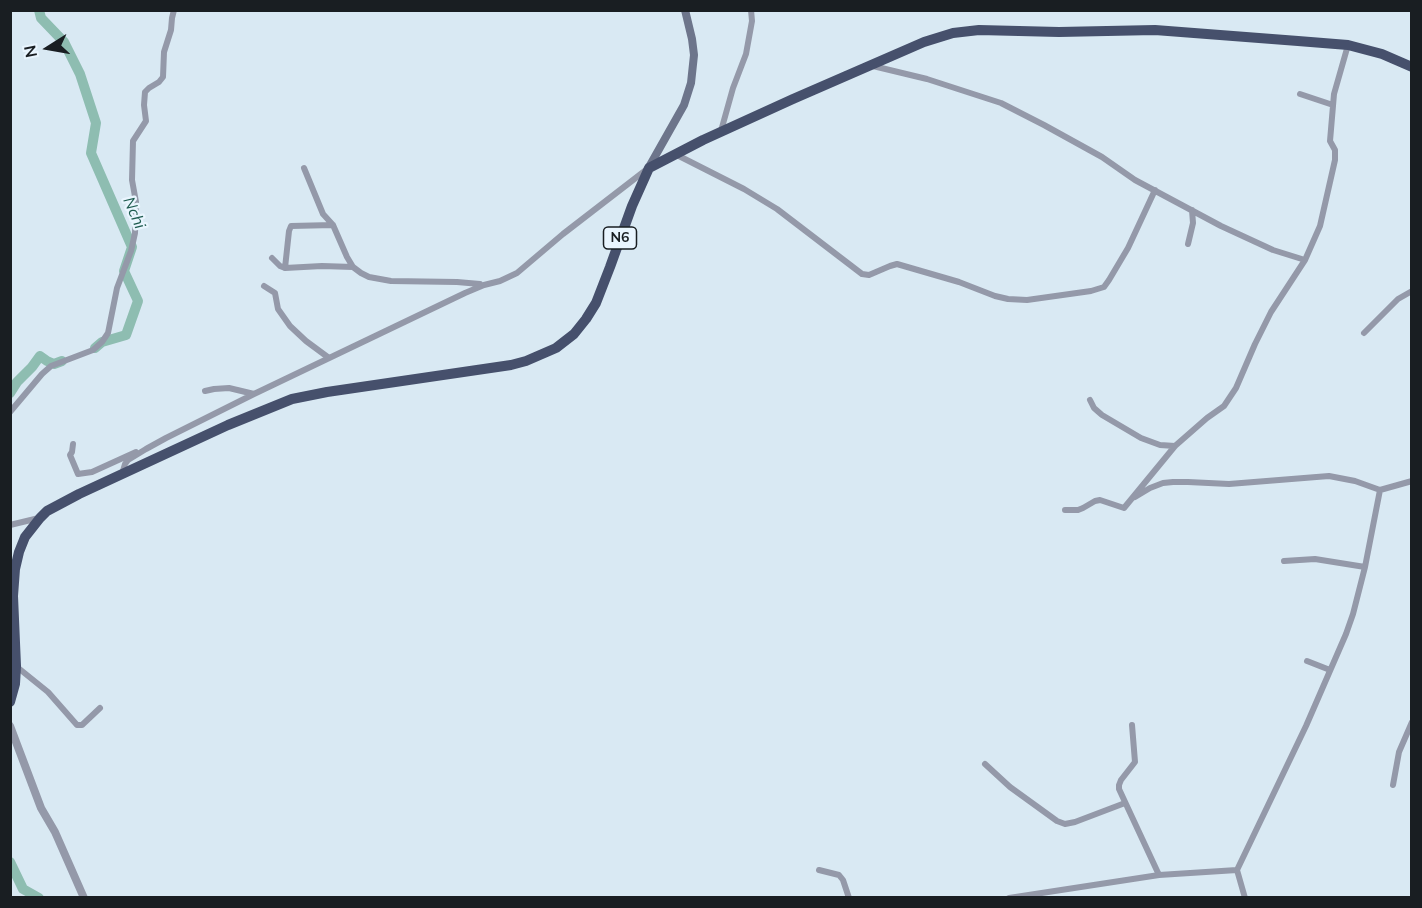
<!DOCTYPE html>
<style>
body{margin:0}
#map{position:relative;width:1422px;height:908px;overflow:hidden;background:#d9e9f3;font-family:Mulish,sans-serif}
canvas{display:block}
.frame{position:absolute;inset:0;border:12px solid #191e22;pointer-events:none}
.north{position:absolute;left:18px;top:18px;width:60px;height:60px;-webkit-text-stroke:4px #e9f5fe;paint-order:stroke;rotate:259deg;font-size:16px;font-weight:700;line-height:24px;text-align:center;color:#191e22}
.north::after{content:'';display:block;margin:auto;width:21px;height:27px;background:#191e22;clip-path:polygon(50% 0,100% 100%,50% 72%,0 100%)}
</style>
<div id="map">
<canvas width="1422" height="908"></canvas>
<div class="frame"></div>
<div class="north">N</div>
</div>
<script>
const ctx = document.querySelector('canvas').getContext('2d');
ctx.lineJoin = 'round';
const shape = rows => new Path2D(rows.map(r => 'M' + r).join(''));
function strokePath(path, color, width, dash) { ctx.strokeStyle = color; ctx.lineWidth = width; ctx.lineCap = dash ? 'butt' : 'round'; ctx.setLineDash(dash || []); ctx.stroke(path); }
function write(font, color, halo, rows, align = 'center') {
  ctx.font = font + ' Mulish,sans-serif'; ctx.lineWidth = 4.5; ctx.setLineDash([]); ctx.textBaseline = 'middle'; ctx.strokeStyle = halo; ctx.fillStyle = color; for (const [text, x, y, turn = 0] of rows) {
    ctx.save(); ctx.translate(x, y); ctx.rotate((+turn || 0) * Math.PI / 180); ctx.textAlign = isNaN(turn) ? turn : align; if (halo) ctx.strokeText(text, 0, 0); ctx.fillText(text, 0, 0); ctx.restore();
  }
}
strokePath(shape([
 [39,10,41,18,64,42,80,74,96,123,91,153,132,247,124,271,138,301,126,335,102,342,95,348],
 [10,393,17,382,32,367,40,356,47,361,54,364,62,361],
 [10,862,23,889,39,898]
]), '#8ebdb1', 10);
strokePath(shape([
 [873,66,927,79,1001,103,1044,125,1102,157,1135,180,1221,226,1273,250,1305,260,1320,226,1335,160,1335,150,1330,141,1334,94,1348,45],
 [1300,94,1333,105],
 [721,131,733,88,746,54,752,21,751,10],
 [675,154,744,189,777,209,862,274,869,275,890,266,897,264,959,282,995,296,1008,299,1027,300,1091,291,1104,287,1109,280,1128,248,1155,190],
 [304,168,323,214,333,225,347,257,353,267,361,273,369,277,391,281,457,282,480,284],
 [1188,244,1193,223,1192,210],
 [272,258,280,266,285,268,322,266,353,267],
 [285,268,289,231,291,226,333,225],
 [264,286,275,293,278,309,290,326,306,341,329,358],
 [1364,333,1398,299,1412,291],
 [205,391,214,389,229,388,254,394],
 [1090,400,1094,408,1102,415,1141,438,1160,445,1175,446],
 [10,412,42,374,51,366,93,350,102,342,108,333,117,288,131,251,135,233,136,202,132,180,133,141,146,121,144,105,145,92,149,88,159,82,163,77,164,52,171,30,172,18,174,10],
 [73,444,72,452,70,455,78,474,92,472,136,452],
 [122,474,125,464,128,460,146,449,166,438,254,394,465,293,484,285,500,281,517,273,563,234,646,170],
 [1135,497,1150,488,1163,483,1173,482,1188,482,1229,484,1329,476,1355,481,1380,490],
 [1065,510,1078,510,1083,508,1095,501,1100,500,1124,508,1175,446,1207,418,1224,406,1236,388,1255,344,1271,312,1305,260],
 [10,525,39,518],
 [1284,561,1315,559,1365,567],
 [1307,661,1330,670],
 [17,667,48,692,77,725,82,725,100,708],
 [1132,725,1135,762,1121,780,1119,785,1119,789,1159,875],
 [985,764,1010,787,1057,821,1065,824,1075,822,1125,803],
 [1393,785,1399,752,1412,722],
 [819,870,839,875,843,880,849,898],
 [1237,870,1245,898],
 [1009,898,1159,875,1237,870,1306,726,1346,634,1353,614,1365,567,1380,490,1412,481]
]), '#9499a9', 6);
strokePath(shape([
 [10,726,41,808,55,832,84,898]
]), '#9499a9', 8);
strokePath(shape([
 [649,167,684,105,691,83,694,55,692,39,685,10]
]), '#6d758b', 8);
strokePath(shape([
 [10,702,15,684,16,666,13,596,15,569,19,552,25,537,40,518,47,511,79,494,228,425,292,399,327,392,511,365,526,361,556,348,574,334,586,319,596,303,610,267,632,206,649,168,703,140,793,99,924,42,953,33,979,30,1059,32,1155,30,1298,41,1348,45,1382,54,1412,67]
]), '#46506c', 10);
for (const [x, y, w] of [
 [620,238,33]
]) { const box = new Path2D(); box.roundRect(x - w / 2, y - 11, w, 22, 4.5); ctx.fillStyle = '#e9f5fe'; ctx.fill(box); strokePath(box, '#191e22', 1.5); }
write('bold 14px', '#191e22', null, [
 ["N6",620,238]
]);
write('italic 16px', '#1f5c50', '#e9f5fe', [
 ["Nchi",134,213,67]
]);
</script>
